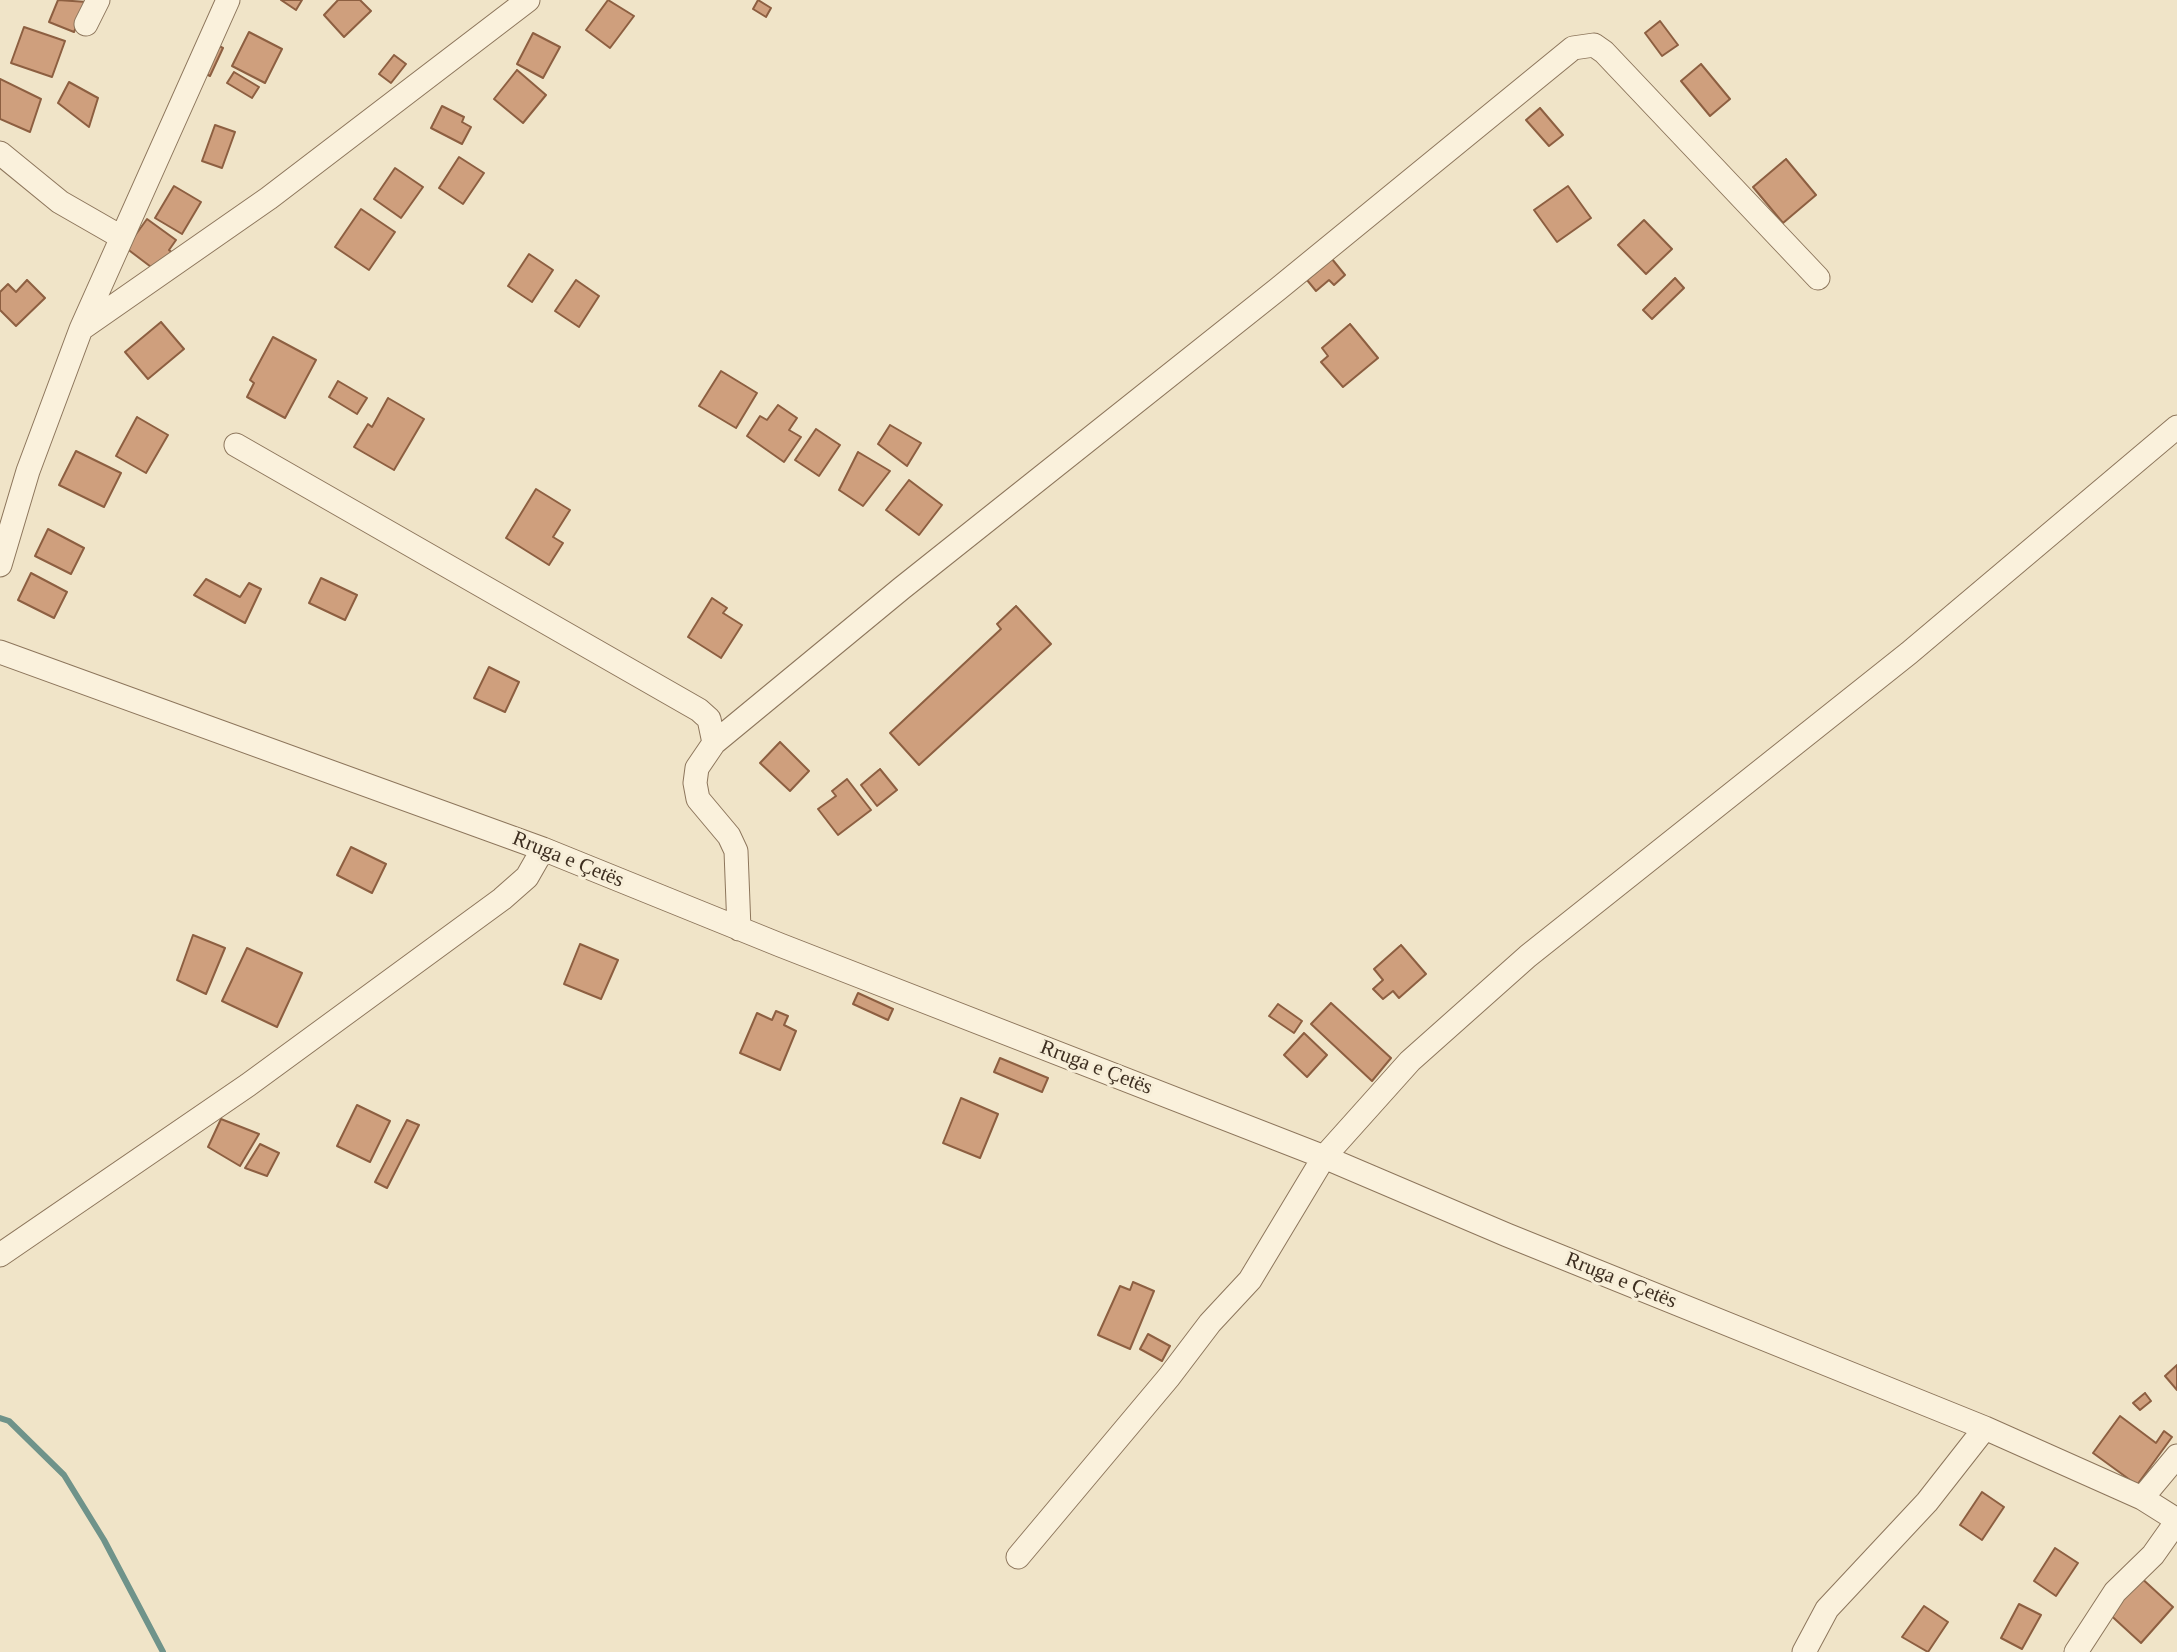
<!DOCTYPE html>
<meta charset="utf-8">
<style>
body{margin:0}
canvas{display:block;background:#f0e4c8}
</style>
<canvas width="2177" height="1652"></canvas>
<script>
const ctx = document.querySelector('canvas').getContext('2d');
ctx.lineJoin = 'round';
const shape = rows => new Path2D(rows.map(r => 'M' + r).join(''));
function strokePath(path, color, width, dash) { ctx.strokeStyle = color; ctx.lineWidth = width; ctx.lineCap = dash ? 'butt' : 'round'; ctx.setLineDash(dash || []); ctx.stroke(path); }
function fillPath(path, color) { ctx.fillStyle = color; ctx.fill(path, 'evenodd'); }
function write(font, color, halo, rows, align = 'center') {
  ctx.font = font + ' Georgia,serif'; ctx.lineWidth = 6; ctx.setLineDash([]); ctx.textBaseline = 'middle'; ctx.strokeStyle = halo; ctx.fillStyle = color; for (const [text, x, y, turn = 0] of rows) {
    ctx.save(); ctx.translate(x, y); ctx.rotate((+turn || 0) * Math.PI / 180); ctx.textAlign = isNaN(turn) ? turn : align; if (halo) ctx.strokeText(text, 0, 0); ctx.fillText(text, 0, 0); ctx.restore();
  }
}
strokePath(shape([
 [0,1418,9,1421,64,1475,104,1540,163,1652]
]), '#6f938a', 6);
const building = shape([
 [58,0,87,2,74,32,49,22,58,0],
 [281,0,302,0,296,10,281,0],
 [338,0,360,0,371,11,344,37,324,15,338,0],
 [608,0,634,16,610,48,586,30,608,0],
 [758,0,771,8,766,17,753,9,758,0],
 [1660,21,1678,45,1662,56,1645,33,1660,21],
 [24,27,65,41,52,77,11,63,24,27],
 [249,32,282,49,265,83,232,66,249,32],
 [533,33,560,47,543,78,517,64,533,33],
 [213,43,223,48,210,76,200,71,213,43],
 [394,55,406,64,391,83,379,74,394,55],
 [1701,64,1730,99,1710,116,1681,81,1701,64],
 [517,70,546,95,523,123,494,99,517,70],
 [234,72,259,87,252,98,227,83,234,72],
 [0,79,41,99,30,132,0,119,0,79],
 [69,82,98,98,89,127,58,103,69,82],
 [442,106,464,117,462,122,471,127,462,144,431,128,442,106],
 [1540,108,1563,135,1549,146,1526,120,1540,108],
 [215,125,235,132,222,168,202,161,215,125],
 [459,157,484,173,463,204,439,188,459,157],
 [1786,159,1816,195,1783,223,1753,187,1786,159],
 [395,168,423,187,401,218,374,199,395,168],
 [174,186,201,202,182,234,155,218,174,186],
 [1568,186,1591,218,1557,242,1534,210,1568,186],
 [361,209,395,232,369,270,335,247,361,209],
 [147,219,176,240,169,250,174,254,159,273,126,248,147,219],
 [1644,220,1672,249,1646,274,1618,245,1644,220],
 [529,254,553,270,532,302,508,286,529,254],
 [1332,259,1345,275,1334,285,1329,280,1316,291,1307,280,1332,259],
 [1675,278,1684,288,1652,319,1643,310,1675,278],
 [27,280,45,298,16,326,0,310,0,292,8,284,16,292,27,280],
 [576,280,599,296,579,327,555,311,576,280],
 [161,322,184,349,148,379,125,352,161,322],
 [1350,324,1378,358,1343,387,1321,362,1328,356,1322,348,1350,324],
 [273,337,316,360,285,418,247,397,254,383,250,380,273,337],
 [721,371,757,393,736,428,699,406,721,371],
 [338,381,367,398,357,414,329,397,338,381],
 [388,398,424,419,394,470,354,447,368,424,372,427,388,398],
 [778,405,797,418,789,430,801,437,784,462,747,436,760,416,767,420,778,405],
 [137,417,168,435,146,473,116,456,137,417],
 [890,425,921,443,907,466,878,444,890,425],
 [816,429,840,445,819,476,795,460,816,429],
 [76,451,121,473,104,507,59,485,76,451],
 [858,452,890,471,863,506,839,490,858,452],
 [909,480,942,505,919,535,886,510,909,480],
 [536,489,570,510,553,537,563,543,549,565,506,538,536,489],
 [48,529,84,548,71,574,35,556,48,529],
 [31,573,67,592,54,618,18,600,31,573],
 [321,578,357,595,345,620,309,603,321,578],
 [206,579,240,597,249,583,261,589,245,623,194,595,206,579],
 [712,598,727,608,723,613,742,625,721,658,688,637,712,598],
 [1016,606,1051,644,919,765,890,733,1001,629,997,624,1016,606],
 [489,667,519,682,505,712,474,698,489,667],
 [780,742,809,771,790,791,760,763,780,742],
 [880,769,897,790,877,806,861,785,880,769],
 [847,779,871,810,838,835,818,809,836,796,832,791,847,779],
 [351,847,386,864,372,893,337,875,351,847],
 [193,935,225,948,206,994,177,980,193,935],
 [580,944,618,960,601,999,564,984,580,944],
 [1401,945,1426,974,1399,998,1393,991,1383,999,1373,989,1383,980,1374,969,1401,945],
 [247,948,302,973,277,1027,222,1001,247,948],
 [858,993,893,1009,888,1020,853,1004,858,993],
 [1331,1003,1391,1058,1372,1081,1311,1024,1331,1003],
 [1278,1004,1302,1021,1294,1033,1269,1016,1278,1004],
 [776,1011,788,1016,784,1025,796,1031,780,1070,740,1053,757,1013,772,1020,776,1011],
 [1304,1033,1327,1055,1307,1077,1284,1055,1304,1033],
 [1000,1058,1048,1078,1042,1092,994,1072,1000,1058],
 [961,1098,998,1114,980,1158,943,1143,961,1098],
 [357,1105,390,1121,370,1162,337,1146,357,1105],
 [221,1119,259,1134,240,1166,208,1147,221,1119],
 [407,1120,419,1125,387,1188,375,1182,407,1120],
 [260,1144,279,1153,267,1176,245,1168,260,1144],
 [1133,1282,1154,1291,1130,1349,1098,1335,1120,1286,1130,1290,1133,1282],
 [1148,1334,1170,1346,1162,1361,1140,1349,1148,1334],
 [2177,1365,2177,1390,2165,1376,2177,1365],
 [2145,1393,2151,1401,2140,1410,2133,1403,2145,1393],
 [2120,1416,2156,1443,2164,1431,2172,1437,2137,1485,2093,1453,2120,1416],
 [1982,1492,2004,1507,1982,1540,1960,1525,1982,1492],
 [2055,1548,2078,1563,2056,1596,2034,1581,2055,1548],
 [2138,1575,2173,1607,2141,1643,2105,1610,2138,1575],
 [2019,1604,2041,1615,2022,1649,2001,1638,2019,1604],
 [1924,1606,1948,1622,1928,1652,1902,1637,1924,1606]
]);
fillPath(building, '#cf9f7d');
strokePath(building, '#8d5f41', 2);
const minor = shape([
 [86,24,98,0],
 [0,153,60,202,121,237],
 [81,329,228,0],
 [236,445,699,710,709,719,714,743],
 [0,565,28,471,81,329,269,198,528,0],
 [0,652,543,849,780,945,1324,1157,1507,1235,1985,1428,2142,1498,2177,1520],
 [739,929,736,851,729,836,698,799,695,783,697,768,714,743,902,588,1278,289,1573,48,1594,45,1604,52,1818,278],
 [0,1255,248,1085,502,899,527,877,543,849],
 [2142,1498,2177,1456],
 [1018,1557,1169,1377,1210,1323,1250,1280,1324,1157,1410,1061,1528,956,1909,653,2177,427],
 [1804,1652,1827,1609,1927,1502,1985,1428],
 [2076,1652,2115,1592,2153,1555,2177,1521]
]);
strokePath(minor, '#8d765c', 25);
strokePath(minor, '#faf1dc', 23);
write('21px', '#3d2e20', '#f7eed8', [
 ["Rruga e Çetës",568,860,22],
 ["Rruga e Çetës",1096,1068,21],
 ["Rruga e Çetës",1621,1281,22]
]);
</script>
